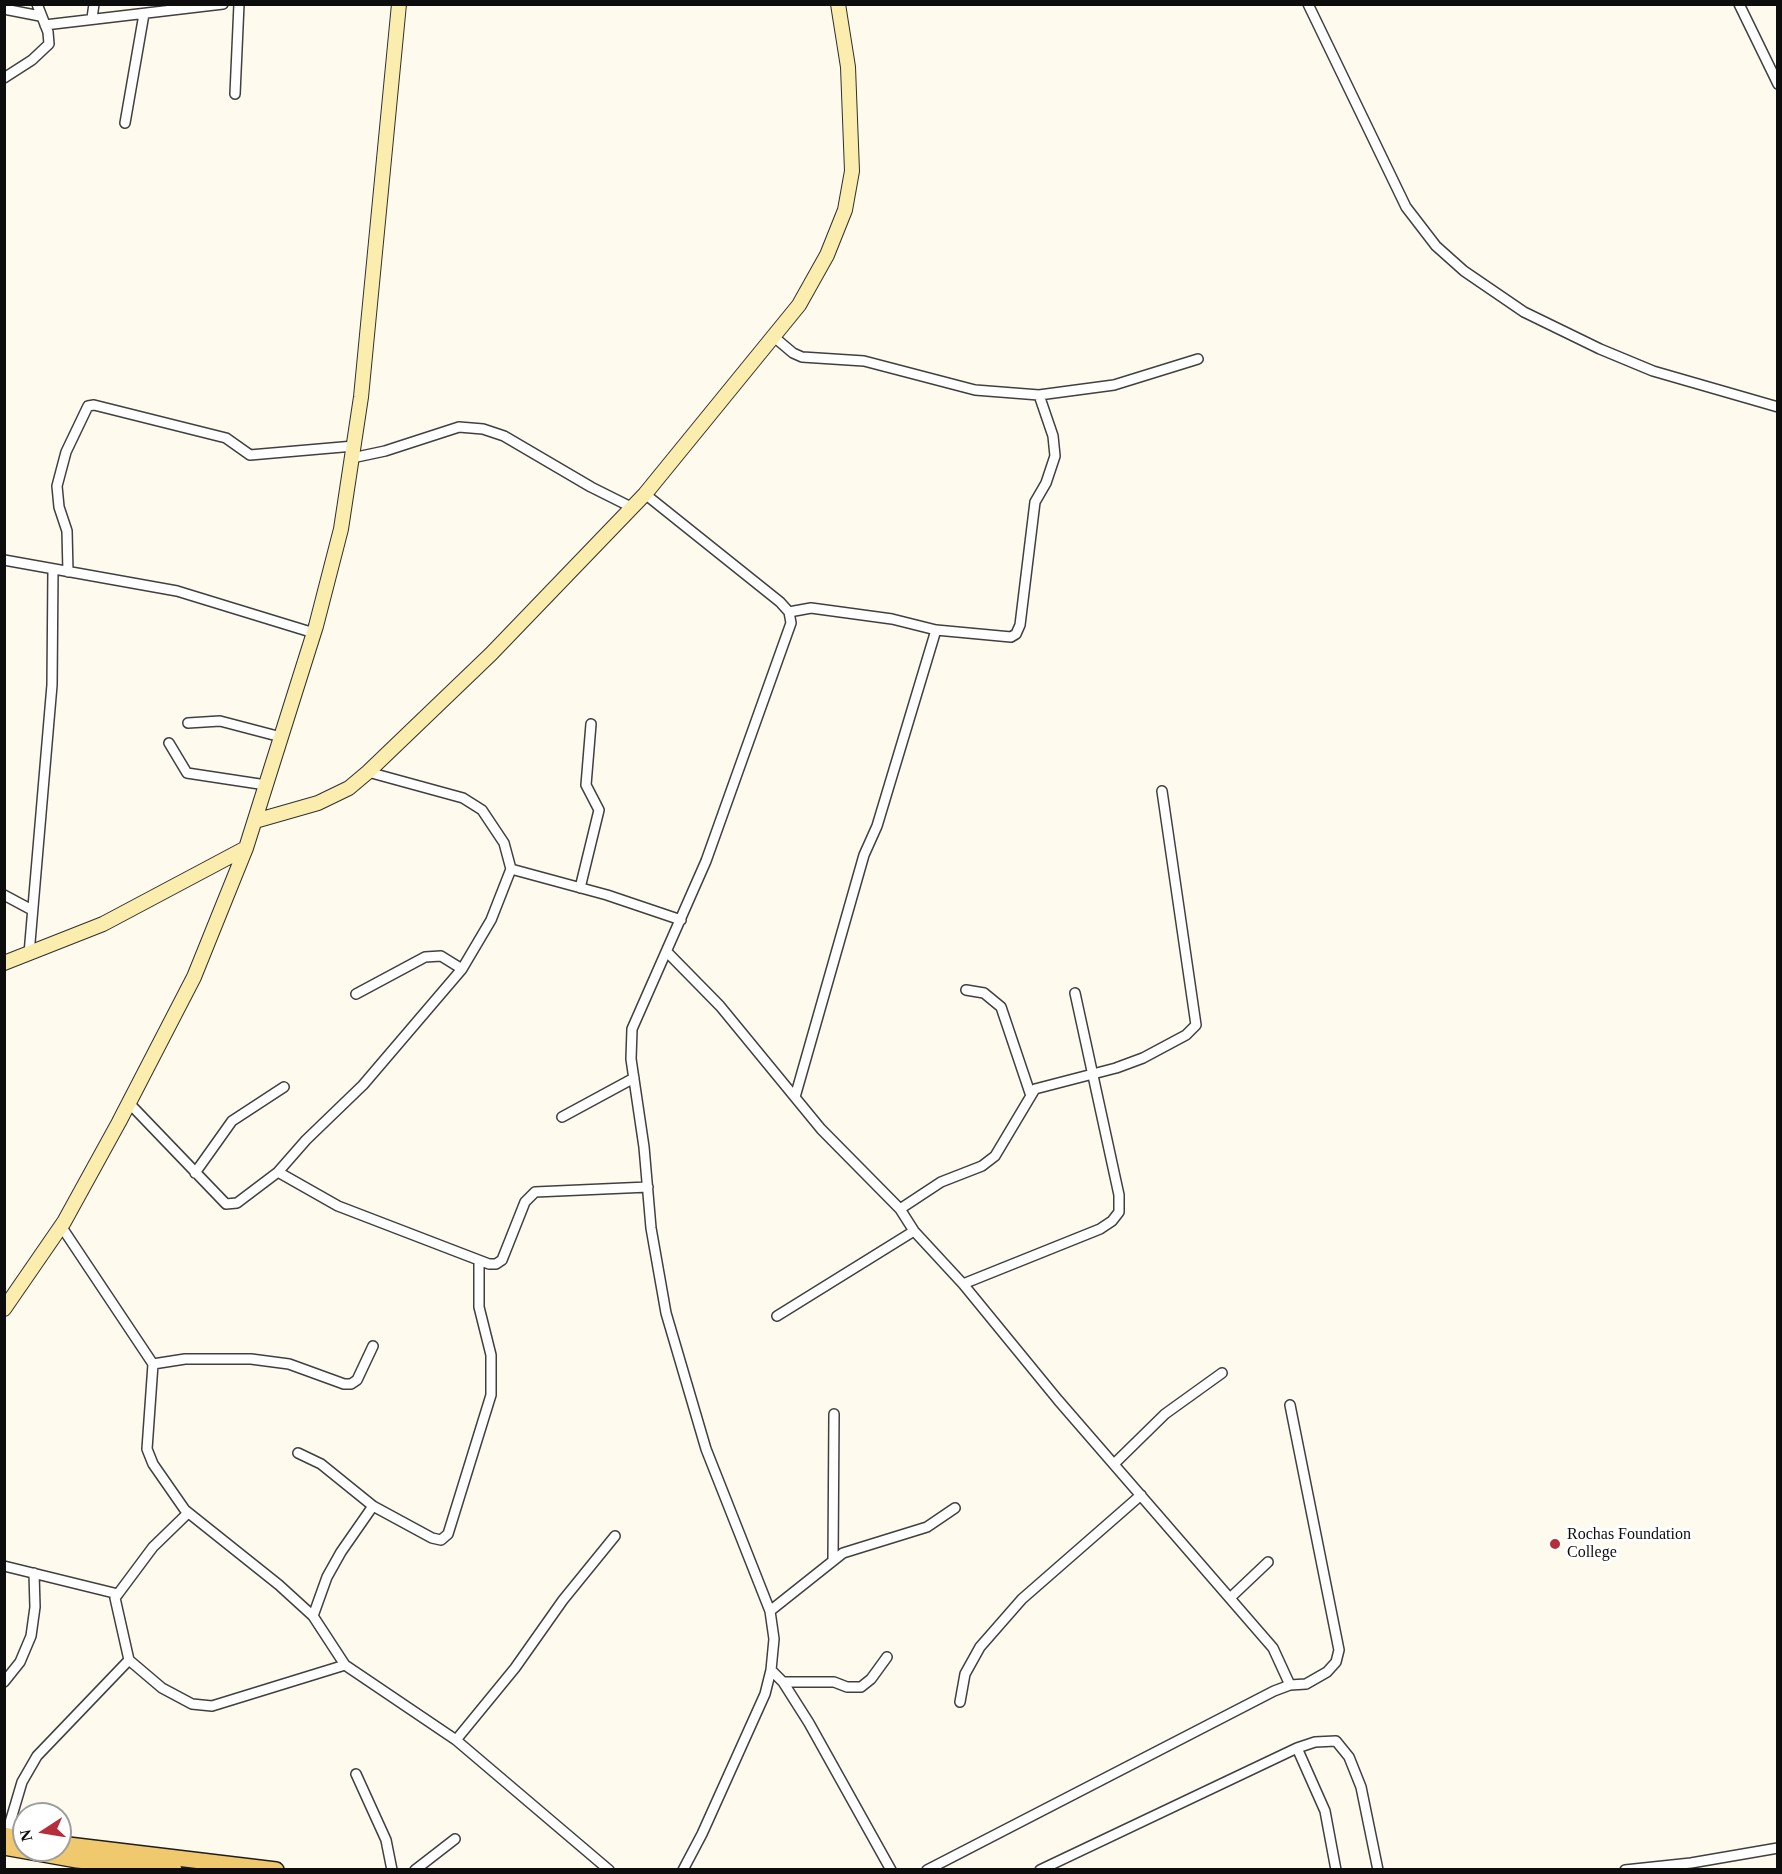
<!DOCTYPE html>
<style>
body{margin:0}
#map{position:relative;width:1782px;height:1874px;overflow:hidden;background:#fefaee;font-family:"Times New Roman",serif}
canvas{display:block}
.frame{position:absolute;inset:0;border:6px solid #0d0d0d;pointer-events:none}
.north{position:absolute;left:12px;top:1802px;width:60px;height:60px;box-sizing:border-box;background:#fff;border:2px solid #9e9e9e;border-radius:50%;rotate:258deg;font-size:16px;font-weight:700;line-height:24px;text-align:center;color:#0d0d0d}
.north::after{content:'';display:block;margin:auto;width:21px;height:27px;background:#b42e3c;clip-path:polygon(50% 0,100% 100%,50% 72%,0 100%)}
</style>
<div id="map">
<canvas width="1782" height="1874"></canvas>
<div class="frame"></div>
<div class="north">N</div>
</div>
<script>
const ctx = document.querySelector('canvas').getContext('2d');
ctx.lineJoin = 'round';
const shape = rows => new Path2D(rows.map(r => 'M' + r).join(''));
function strokePath(path, color, width, dash) { ctx.strokeStyle = color; ctx.lineWidth = width; ctx.lineCap = dash ? 'butt' : 'round'; ctx.setLineDash(dash || []); ctx.stroke(path); }
function write(font, color, halo, rows, align = 'center') {
  ctx.font = font + ' "Times New Roman",serif'; ctx.lineWidth = 6; ctx.setLineDash([]); ctx.textBaseline = 'middle'; ctx.strokeStyle = halo; ctx.fillStyle = color; for (const [text, x, y, turn = 0] of rows) {
    ctx.save(); ctx.translate(x, y); ctx.rotate((+turn || 0) * Math.PI / 180); ctx.textAlign = isNaN(turn) ? turn : align; if (halo) ctx.strokeText(text, 0, 0); ctx.fillText(text, 0, 0); ctx.restore();
  }
}
const street = shape([
 [1308,4,1406,207,1436,246,1464,271,1524,312,1600,349,1653,371,1778,407],
 [1739,4,1778,84],
 [4,9,40,16],
 [92,18,94,4],
 [45,25,223,4],
 [4,78,32,60,49,44,48,32,37,4],
 [235,94,239,4],
 [125,123,144,14],
 [774,337,793,353,802,357,864,361,975,390,1039,395,1114,385,1198,359],
 [352,458,385,451,459,427,483,429,504,436,591,487,631,507],
 [645,494,780,602,789,612,791,623,706,861,632,1029,631,1059,644,1147,651,1228,666,1313,706,1449,770,1611,774,1639,771,1670,765,1694,702,1834,683,1870],
 [4,560,177,591,314,633],
 [68,572,67,531,59,507,57,486,66,452,88,406,94,405,226,438,250,455,354,446],
 [789,612,811,608,892,619,936,630,1011,637,1016,634,1020,625,1035,502,1046,483,1055,456,1053,436,1039,395],
 [188,723,220,721,281,737],
 [169,743,187,773,266,785],
 [511,869,607,895,681,920],
 [580,888,599,810,586,785,591,724],
 [4,895,32,910],
 [667,952,720,1006,821,1129,900,1209,914,1231,963,1284,1058,1400,1273,1648,1290,1685],
 [29,954,52,685,53,569],
 [966,990,984,993,1001,1007,1030,1093],
 [356,994,425,957,441,956,462,969],
 [795,1097,864,855,877,826,936,630],
 [129,1103,226,1204,237,1203,278,1172,306,1140,363,1085,462,969,491,920,511,869,504,843,482,810,463,798,368,772],
 [562,1117,634,1078],
 [278,1172,338,1206,489,1264,496,1264,502,1260,525,1202,535,1192,648,1187],
 [195,1173,232,1121,284,1087],
 [900,1209,941,1182,982,1166,995,1156,1035,1089,1116,1068,1143,1058,1186,1035,1196,1025,1162,791],
 [61,1226,153,1364,147,1449,153,1464,185,1510,279,1585,313,1616,345,1665,456,1740,609,1870],
 [963,1284,1100,1229,1112,1221,1119,1212,1119,1195,1075,993],
 [777,1316,914,1231],
 [153,1364,185,1359,251,1359,289,1364,344,1384,351,1384,357,1380,373,1346],
 [298,1453,321,1464,373,1506,432,1538,441,1540,448,1534,491,1395,491,1355,479,1307,479,1261],
 [1114,1464,1165,1414,1222,1373],
 [188,1513,153,1547,115,1598,129,1660,162,1688,192,1704,212,1706,345,1665],
 [833,1559,834,1414],
 [4,1566,118,1594],
 [1230,1598,1268,1562],
 [770,1611,843,1553,927,1527,955,1508],
 [313,1616,327,1577,341,1552,373,1506],
 [771,1670,783,1682,809,1723,891,1870],
 [4,1682,20,1662,31,1636,35,1607,34,1573],
 [783,1682,834,1682,847,1687,861,1687,871,1679,887,1657],
 [960,1702,965,1674,980,1647,1022,1599,1141,1495],
 [456,1740,515,1668,563,1600,615,1536],
 [1297,1748,1325,1811,1336,1870],
 [356,1774,386,1840,392,1870],
 [6,1836,22,1782,37,1756,129,1660],
 [415,1870,455,1839],
 [927,1870,1274,1691,1290,1685,1306,1684,1327,1672,1336,1662,1339,1650,1290,1405],
 [1040,1870,1297,1748,1315,1742,1336,1741,1349,1757,1361,1787,1378,1870],
 [1625,1870,1691,1863,1778,1848]
]);
const secondary = shape([
 [255,821,318,803,349,788,368,772,491,654,645,494,799,305,827,255,845,210,852,171,848,67,838,4],
 [4,963,103,924,246,848],
 [4,1309,64,1222,119,1122,194,977,246,848,316,626,341,529,361,397,399,4]
]);
const primary = shape([
 [4,1835,24,1839],
 [60,1844,276,1870],
 [4,1847,77,1860,174,1870]
]);
strokePath(street, '#404040', 12);
strokePath(secondary, '#2f2f2f', 16);
strokePath(primary, '#1e1e1e', 18);
strokePath(street, '#fff', 9);
strokePath(secondary, '#faedae', 14);
strokePath(primary, '#f0c86d', 15);
for (const [x, y, r, color] of [
 [1555,1544,6,"#b42e3c"]
]) { const dot = new Path2D(); dot.arc(x, y, r, 0, 2 * Math.PI); ctx.fillStyle = color; ctx.fill(dot); strokePath(dot, '#fff', 2); }
write('16px', '#0d0d0d', '#fff', [
 ["Rochas Foundation",1567,1535],
 ["College",1567,1553]
], 'left');
</script>
